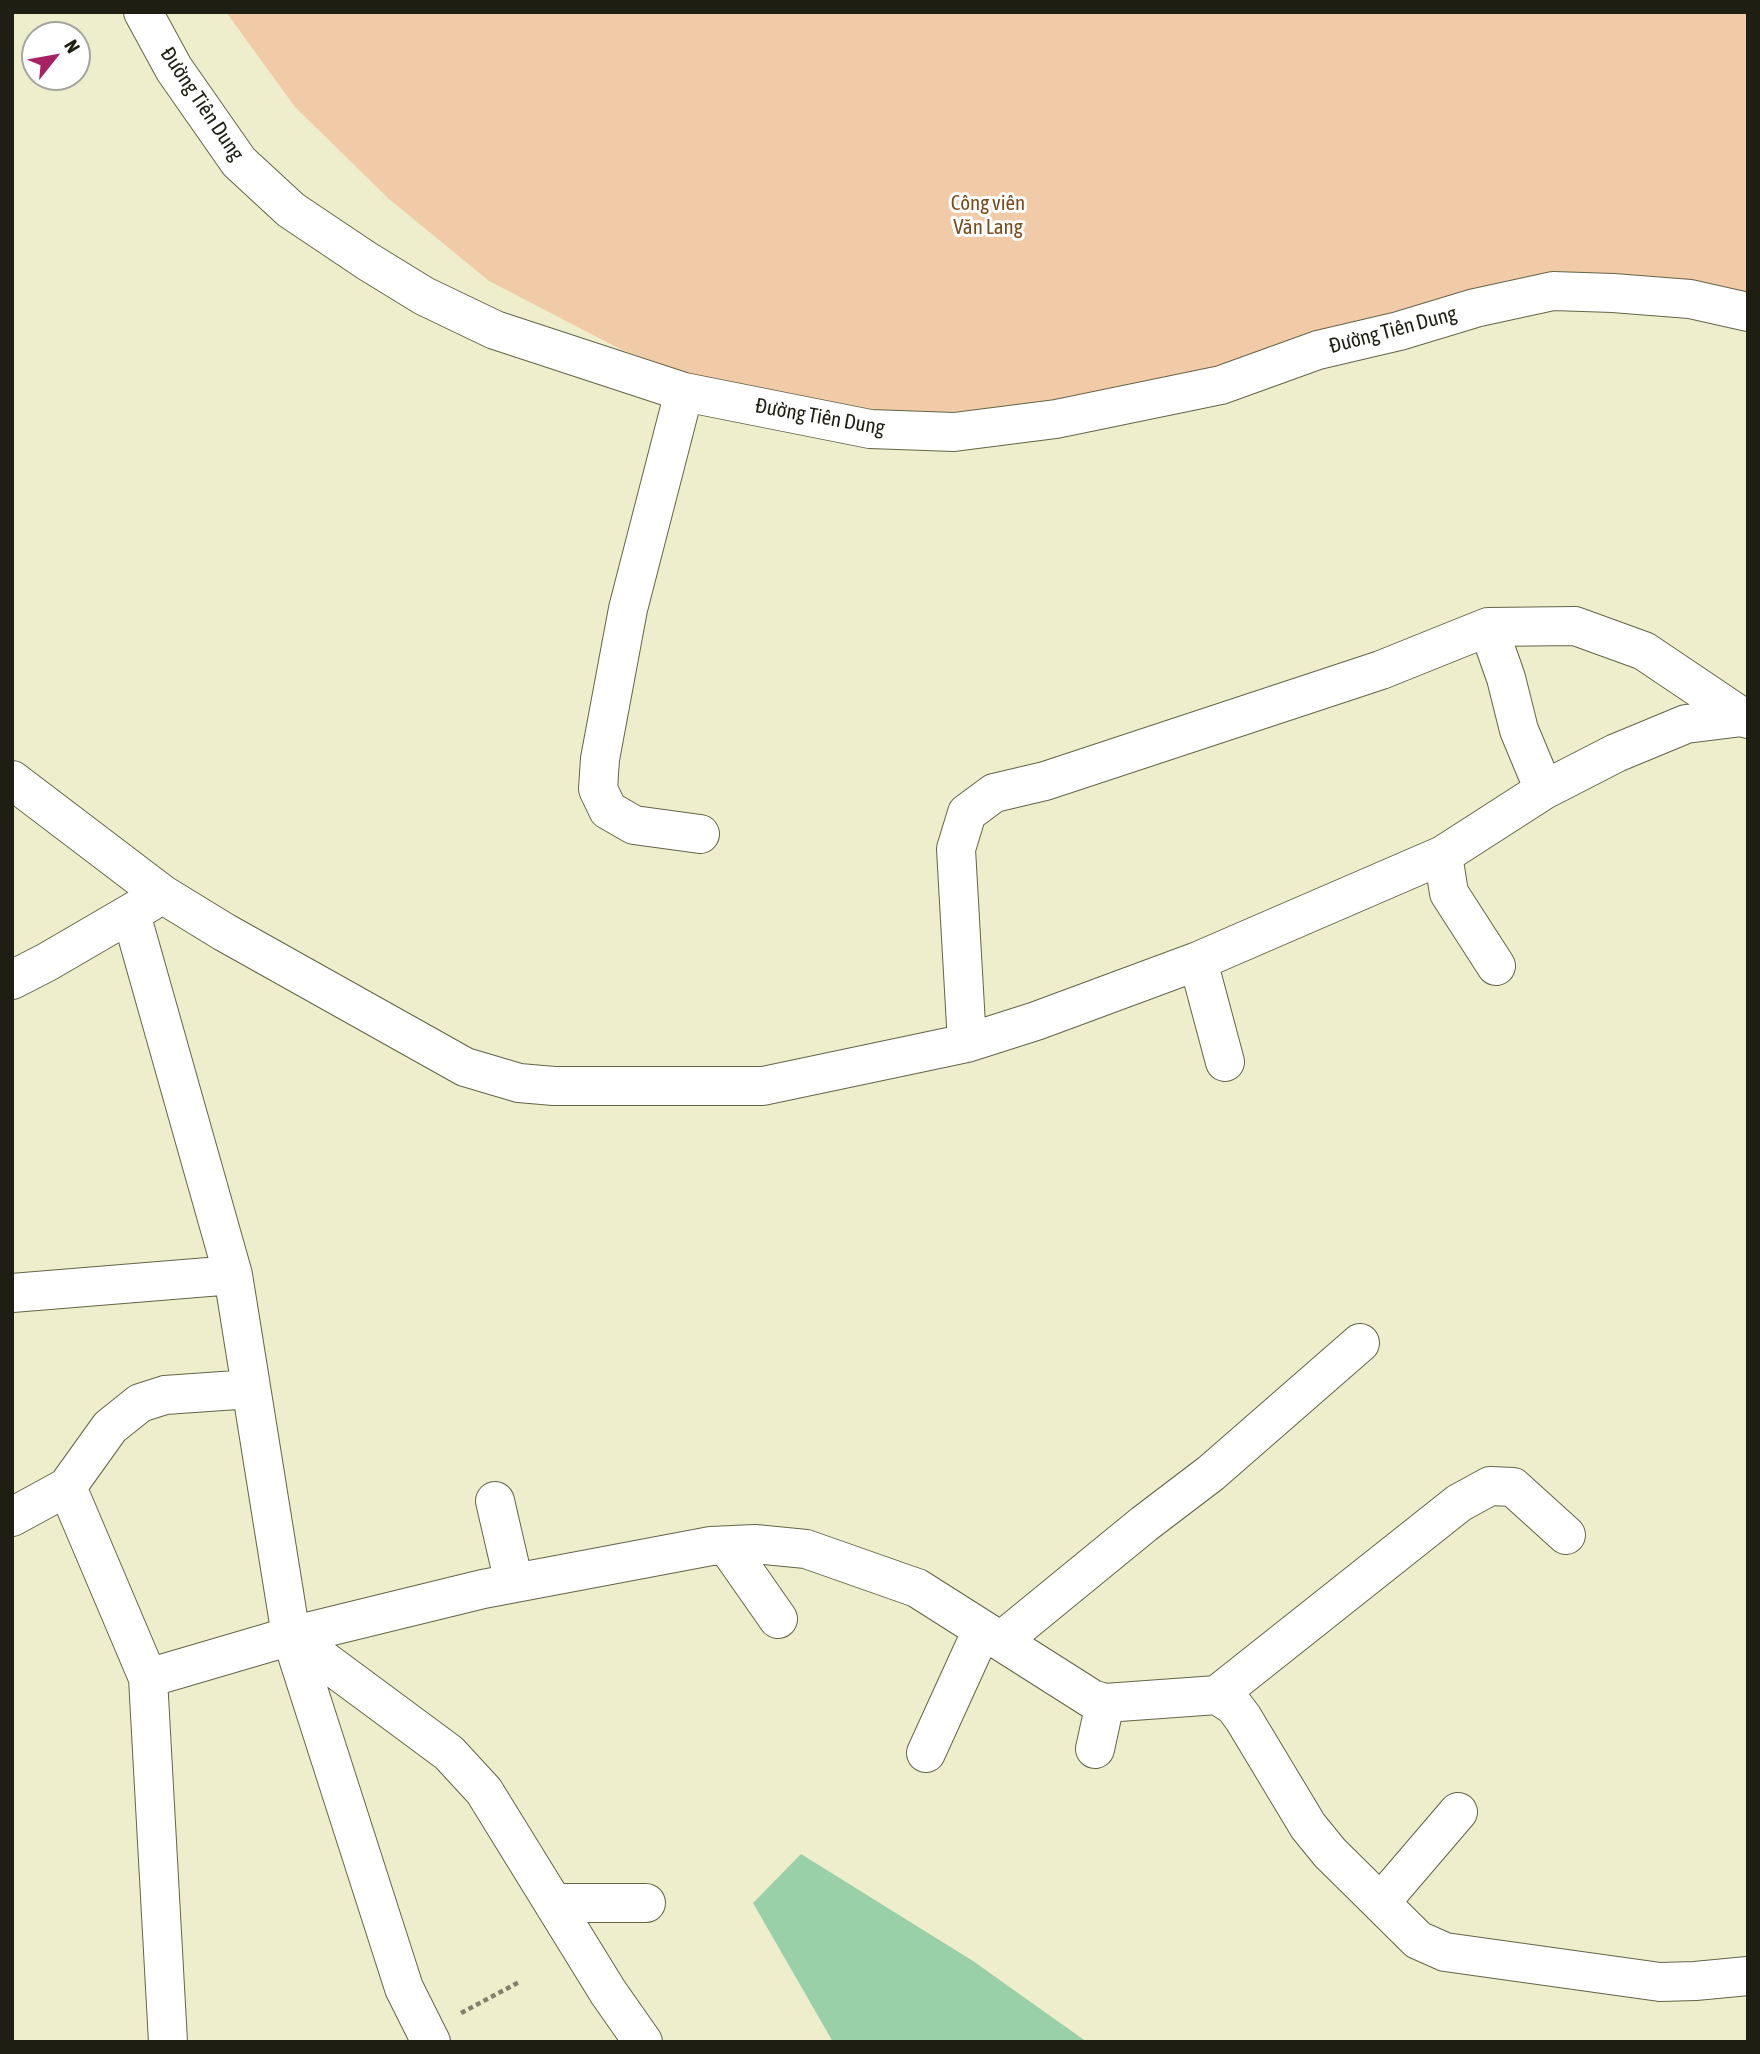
<!DOCTYPE html>
<meta charset="utf-8">
<style>
body{margin:0}
#map{position:relative;width:1760px;height:2054px;overflow:hidden;background:#eeeecd;font-family:"Asap Condensed",sans-serif}
canvas{display:block}
.frame{position:absolute;inset:0;border:14px solid #1f1e13;pointer-events:none}
.north{position:absolute;left:21px;top:21px;width:70px;height:70px;box-sizing:border-box;background:#fff;border:2px solid #a5a5a1;border-radius:50%;rotate:59deg;font-size:19px;font-weight:700;line-height:28px;text-align:center;color:#1f1e13}
.north::after{content:'';display:block;margin:auto;width:24px;height:32px;background:#a92065;clip-path:polygon(50% 0,100% 100%,50% 72%,0 100%)}
</style>
<div id="map">
<canvas width="1760" height="2054"></canvas>
<div class="frame"></div>
<div class="north">N</div>
</div>
<script>
const ctx = document.querySelector('canvas').getContext('2d');
ctx.lineJoin = 'round';
function fillPath(path, color) { ctx.fillStyle = color; ctx.fill(path, 'evenodd'); }
const shape = rows => new Path2D(rows.map(r => 'M' + r).join(''));
function strokePath(path, color, width, dash) { ctx.strokeStyle = color; ctx.lineWidth = width; ctx.lineCap = dash ? 'butt' : 'round'; ctx.setLineDash(dash || []); ctx.stroke(path); }
function write(font, color, halo, rows, align = 'center') {
  ctx.font = font + ' "Asap Condensed",sans-serif'; ctx.lineWidth = 6; ctx.setLineDash([]); ctx.textBaseline = 'middle'; ctx.strokeStyle = halo; ctx.fillStyle = color; for (const [text, x, y, turn = 0] of rows) {
    ctx.save(); ctx.translate(x, y); ctx.rotate((+turn || 0) * Math.PI / 180); ctx.textAlign = isNaN(turn) ? turn : align; if (halo) ctx.strokeText(text, 0, 0); ctx.fillText(text, 0, 0); ctx.restore();
  }
}
fillPath(shape([
 [226,12,1748,12,1748,298,1592,291,963,419,841,406,724,386,622,350,489,281,389,199,295,107]
]), '#f1caa8');
fillPath(shape([
 [801,1854,973,1961,1087,2042,833,2042,753,1903]
]), '#9ad0a7');
const minor = shape([
 [143,12,174,69,239,162,291,210,367,261,424,296,495,330,684,392,870,429,954,432,1056,419,1221,385,1318,350,1399,331,1475,308,1553,291,1613,293,1690,299,1748,312],
 [684,392,628,609,600,759,598,789,608,810,634,825,700,834],
 [1488,627,1506,678,1519,730,1544,790],
 [12,780,162,894,224,932,465,1067,519,1083,554,1086,763,1086,967,1043,1036,1021,1198,961,1443,855,1544,790,1616,753,1686,724,1742,717,1748,719],
 [1443,855,1449,893,1496,966],
 [131,914,233,1275,291,1636,404,1988,431,2042],
 [1198,961,1225,1062],
 [12,980,47,962,150,902],
 [967,1043,956,849,967,813,994,793,1045,781,1381,670,1488,627,1575,626,1644,651,1742,717],
 [12,1293,233,1275],
 [67,1487,148,1678,168,2042],
 [495,1501,514,1583],
 [12,1517,67,1487,110,1427,140,1403,165,1395,251,1389],
 [727,1546,778,1619],
 [291,1636,449,1753,484,1791,608,1992,643,2042],
 [1001,1641,1144,1524,1211,1473,1360,1343],
 [148,1678,291,1636,483,1589,711,1546,755,1544,806,1549,917,1588,1092,1699,1105,1703,1217,1695,1459,1503,1490,1486,1513,1487,1566,1535],
 [1217,1695,1234,1706,1243,1718,1308,1826,1330,1853,1418,1940,1445,1952,1660,1982,1695,1981,1748,1976],
 [1095,1749,1105,1703],
 [926,1753,982,1630],
 [1381,1902,1458,1812],
 [553,1903,646,1903]
]);
strokePath(minor, '#646448', 40);
strokePath(shape([
 [461,2013,521,1981]
]), '#82816c', 4.5, [5, 3.5]);
strokePath(minor, '#fff', 38);
write('21px', '#1f1e13', '#fff', [
 ["Đường Tiên Dung",202,104,56],
 ["Đường Tiên Dung",1393,330,-15],
 ["Đường Tiên Dung",820,417,10]
]);
write('21px', '#7a4c1c', '#fff', [
 ["Công viên",988,203],
 ["Văn Lang",988,227]
]);
</script>
